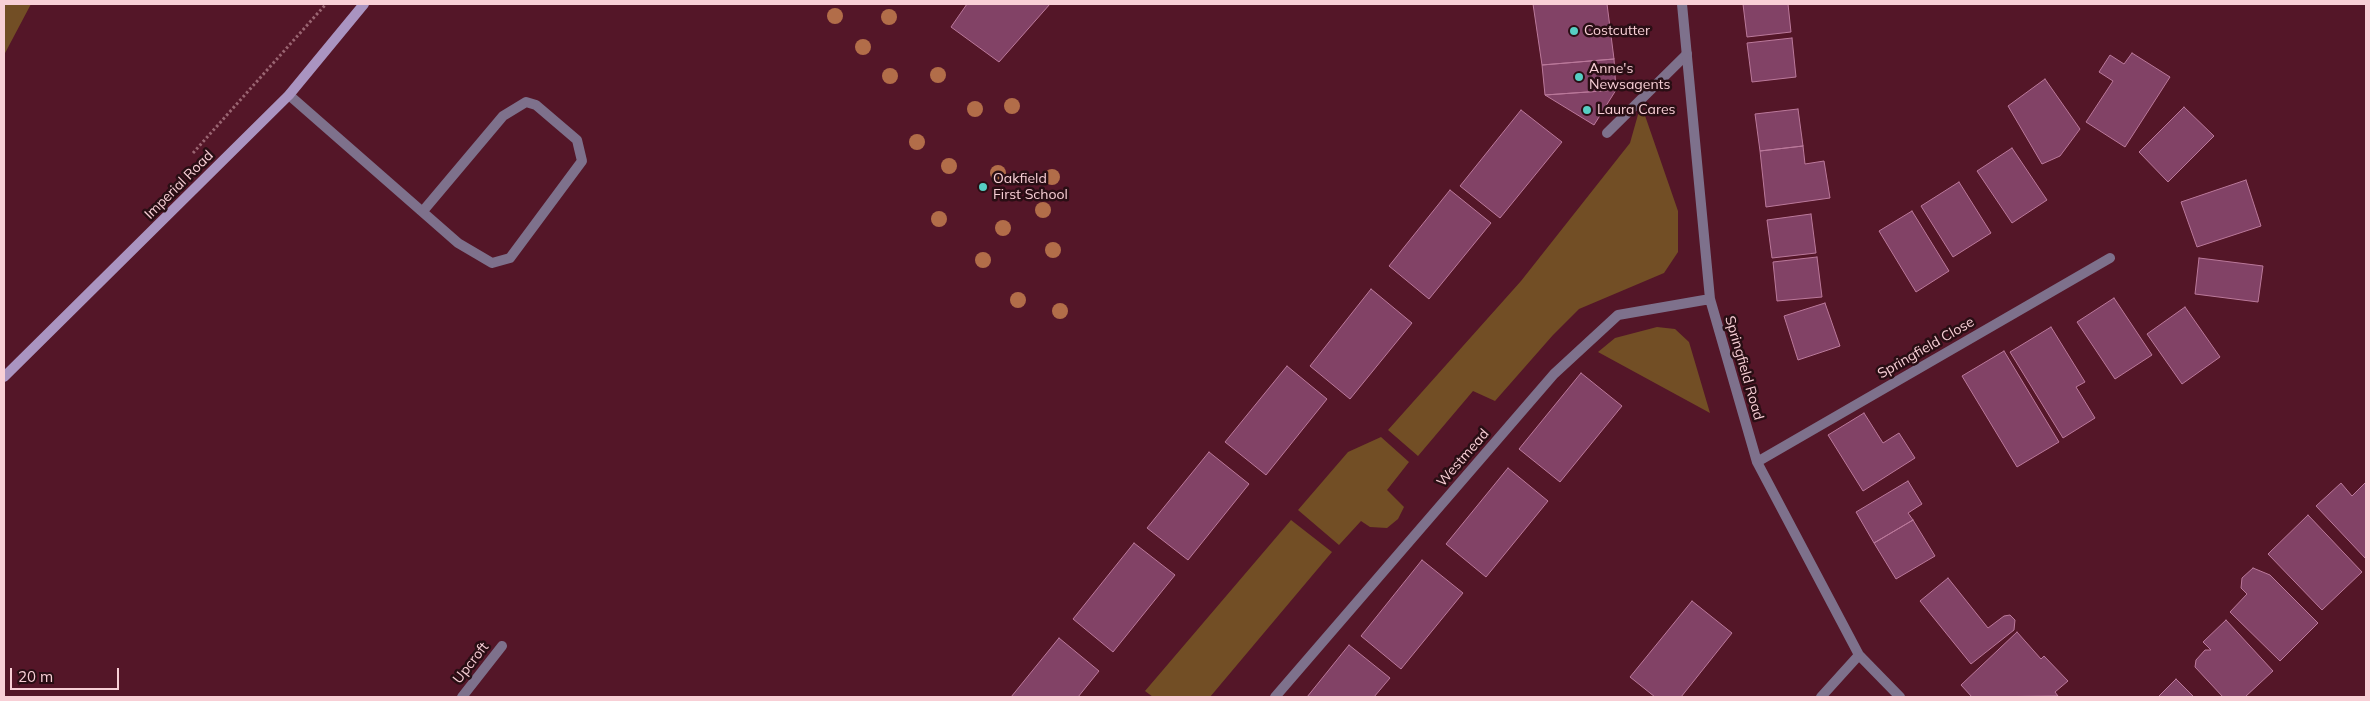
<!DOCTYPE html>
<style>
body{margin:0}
#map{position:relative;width:2370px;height:701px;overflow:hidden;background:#541628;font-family:Mulish,sans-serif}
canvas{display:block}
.frame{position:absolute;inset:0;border:5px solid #f8cfd6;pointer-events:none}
.scale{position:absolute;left:10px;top:668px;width:109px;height:22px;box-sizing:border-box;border:2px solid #f8cfd6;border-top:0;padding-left:6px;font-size:15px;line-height:18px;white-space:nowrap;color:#f8cfd6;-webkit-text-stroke:4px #290e14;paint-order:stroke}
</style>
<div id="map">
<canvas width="2370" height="701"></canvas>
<div class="frame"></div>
<div class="scale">20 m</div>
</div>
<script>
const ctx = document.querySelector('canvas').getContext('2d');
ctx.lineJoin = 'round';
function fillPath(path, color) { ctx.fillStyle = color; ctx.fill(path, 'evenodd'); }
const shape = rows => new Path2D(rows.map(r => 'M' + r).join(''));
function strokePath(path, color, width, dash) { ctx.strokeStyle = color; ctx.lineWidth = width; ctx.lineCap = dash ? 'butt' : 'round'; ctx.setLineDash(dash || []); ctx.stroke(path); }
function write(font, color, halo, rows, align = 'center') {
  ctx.font = font + ' Mulish,sans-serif'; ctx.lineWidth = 5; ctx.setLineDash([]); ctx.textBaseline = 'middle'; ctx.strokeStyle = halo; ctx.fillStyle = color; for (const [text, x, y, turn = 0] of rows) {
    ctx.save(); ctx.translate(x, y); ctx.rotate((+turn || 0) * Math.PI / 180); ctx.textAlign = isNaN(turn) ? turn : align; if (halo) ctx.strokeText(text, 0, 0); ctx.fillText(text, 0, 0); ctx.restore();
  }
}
fillPath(shape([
 [4,4,31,4,4,55],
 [1641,104,1678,211,1678,252,1664,273,1579,309,1553,335,1495,401,1473,391,1418,456,1388,430,1521,281,1630,143],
 [1657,327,1675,329,1689,342,1710,413,1598,352,1615,338],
 [1381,437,1409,462,1387,490,1404,507,1398,519,1387,528,1370,527,1361,521,1339,545,1298,510,1348,452],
 [1291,520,1332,552,1210,697,1153,697,1145,691]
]), '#724e25');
const building = shape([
 [967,4,1050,4,999,62,951,27,967,4],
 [1533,4,1607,4,1614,59,1542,65,1533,4],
 [1743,4,1788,4,1791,32,1747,37,1743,4],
 [1792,38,1796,77,1752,82,1747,43,1792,38],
 [2132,53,2170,77,2125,147,2086,122,2113,81,2099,72,2110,55,2124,64,2132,53],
 [1614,59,1616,90,1545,95,1542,65,1614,59],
 [2045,79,2080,129,2060,156,2042,164,2008,106,2045,79],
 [1616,90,1594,125,1545,95,1616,90],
 [2184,107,2214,136,2168,182,2139,152,2184,107],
 [1798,109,1803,146,1760,151,1755,114,1798,109],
 [1521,110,1562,142,1500,218,1460,186,1521,110],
 [1803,146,1805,164,1824,161,1830,198,1766,207,1760,151,1803,146],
 [2012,148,2047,200,2012,223,1977,171,2012,148],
 [2246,180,2261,226,2197,247,2181,202,2246,180],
 [1959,182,1991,233,1953,257,1921,206,1959,182],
 [1450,190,1491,223,1429,299,1389,266,1450,190],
 [1912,211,1949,271,1916,292,1879,231,1912,211],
 [1811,214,1816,253,1772,258,1767,220,1811,214],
 [1817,257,1822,297,1777,301,1773,262,1817,257],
 [2199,258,2263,266,2258,302,2195,294,2199,258],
 [1371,289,1412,323,1350,399,1310,366,1371,289],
 [2114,298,2152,355,2115,379,2077,322,2114,298],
 [1825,303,1840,346,1798,360,1784,316,1825,303],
 [2185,307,2220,357,2182,384,2147,334,2185,307],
 [2051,327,2085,382,2076,387,2095,418,2063,438,2010,352,2051,327],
 [2004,351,2059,442,2017,467,1962,376,2004,351],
 [1287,366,1327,399,1266,475,1225,442,1287,366],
 [1581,373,1622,406,1560,482,1519,449,1581,373],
 [1864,413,1883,443,1899,433,1915,458,1863,491,1828,435,1864,413],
 [1209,452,1249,484,1188,560,1147,528,1209,452],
 [1508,468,1548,501,1486,577,1446,544,1508,468],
 [1908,481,1922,504,1908,513,1913,520,1874,543,1856,512,1908,481],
 [2366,482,2366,559,2316,506,2341,483,2352,496,2366,482],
 [2308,515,2362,572,2322,610,2268,554,2308,515],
 [1913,520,1935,556,1896,579,1874,543,1913,520],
 [1134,543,1175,575,1113,652,1073,619,1134,543],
 [1422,560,1463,593,1401,669,1361,636,1422,560],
 [2253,568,2270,575,2318,623,2280,661,2230,612,2247,594,2241,588,2242,578,2253,568],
 [1948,578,1988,628,2004,616,2010,615,2015,620,2014,630,1971,664,1920,601,1948,578],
 [1692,601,1732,633,1681,697,1655,697,1630,677,1692,601],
 [2226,620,2273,671,2245,697,2223,697,2195,667,2196,660,2205,650,2211,650,2203,642,2226,620],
 [2017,632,2041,659,2044,656,2068,681,2055,692,2058,696,1972,697,1961,685,2017,632],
 [1059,638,1099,671,1078,697,1011,697,1059,638],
 [1349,645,1390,678,1374,697,1307,697,1349,645],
 [2176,679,2194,697,2158,697,2176,679]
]);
fillPath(building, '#824266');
strokePath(building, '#bb799b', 1);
strokePath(shape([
 [193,153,326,4]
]), '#9a6572', 3, [2.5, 2.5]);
strokePath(shape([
 [289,95,458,243,492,263,510,258,582,161,577,140,536,105,526,102,503,116,423,211],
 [1607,133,1687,54]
]), '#7e718c', 10);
strokePath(shape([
 [1682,4,1710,299,1757,462,1859,655,1900,697],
 [1757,462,2110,258],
 [462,697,502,646],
 [1275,697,1554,374,1618,315,1710,299],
 [1821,697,1859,655]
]), '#7e718c', 10);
strokePath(shape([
 [4,377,289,95,364,4]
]), '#aa94c1', 10);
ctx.fillStyle = '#b26d49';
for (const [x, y] of [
 [835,16],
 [889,17],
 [863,47],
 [938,75],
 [890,76],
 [1012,106],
 [975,109],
 [917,142],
 [949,166],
 [998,173],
 [1052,177],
 [1043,210],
 [939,219],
 [1003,228],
 [1053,250],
 [983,260],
 [1018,300],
 [1060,311]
]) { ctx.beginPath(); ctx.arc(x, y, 8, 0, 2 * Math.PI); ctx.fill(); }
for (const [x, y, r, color] of [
 [1574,31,5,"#56cec3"],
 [1579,77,5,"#56cec3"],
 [1587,110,5,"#56cec3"],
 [983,187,5,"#56cec3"]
]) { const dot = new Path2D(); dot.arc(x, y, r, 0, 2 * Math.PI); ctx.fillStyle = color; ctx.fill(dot); strokePath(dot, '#290e14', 2); }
write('14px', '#f8cfd6', '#290e14', [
 ["Costcutter",1584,31],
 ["Anne's",1589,69],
 ["Newsagents",1589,85],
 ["Laura Cares",1597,110],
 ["Oakfield",993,179],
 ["First School",993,195]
], 'left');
write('14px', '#f8cfd6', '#290e14', [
 ["Imperial Road",179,185,-45],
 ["Springfield Close",1926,348,-30],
 ["Springfield Road",1744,368,74],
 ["Westmead",1463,458,-49],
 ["Upcroft",471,663,-52]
]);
</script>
